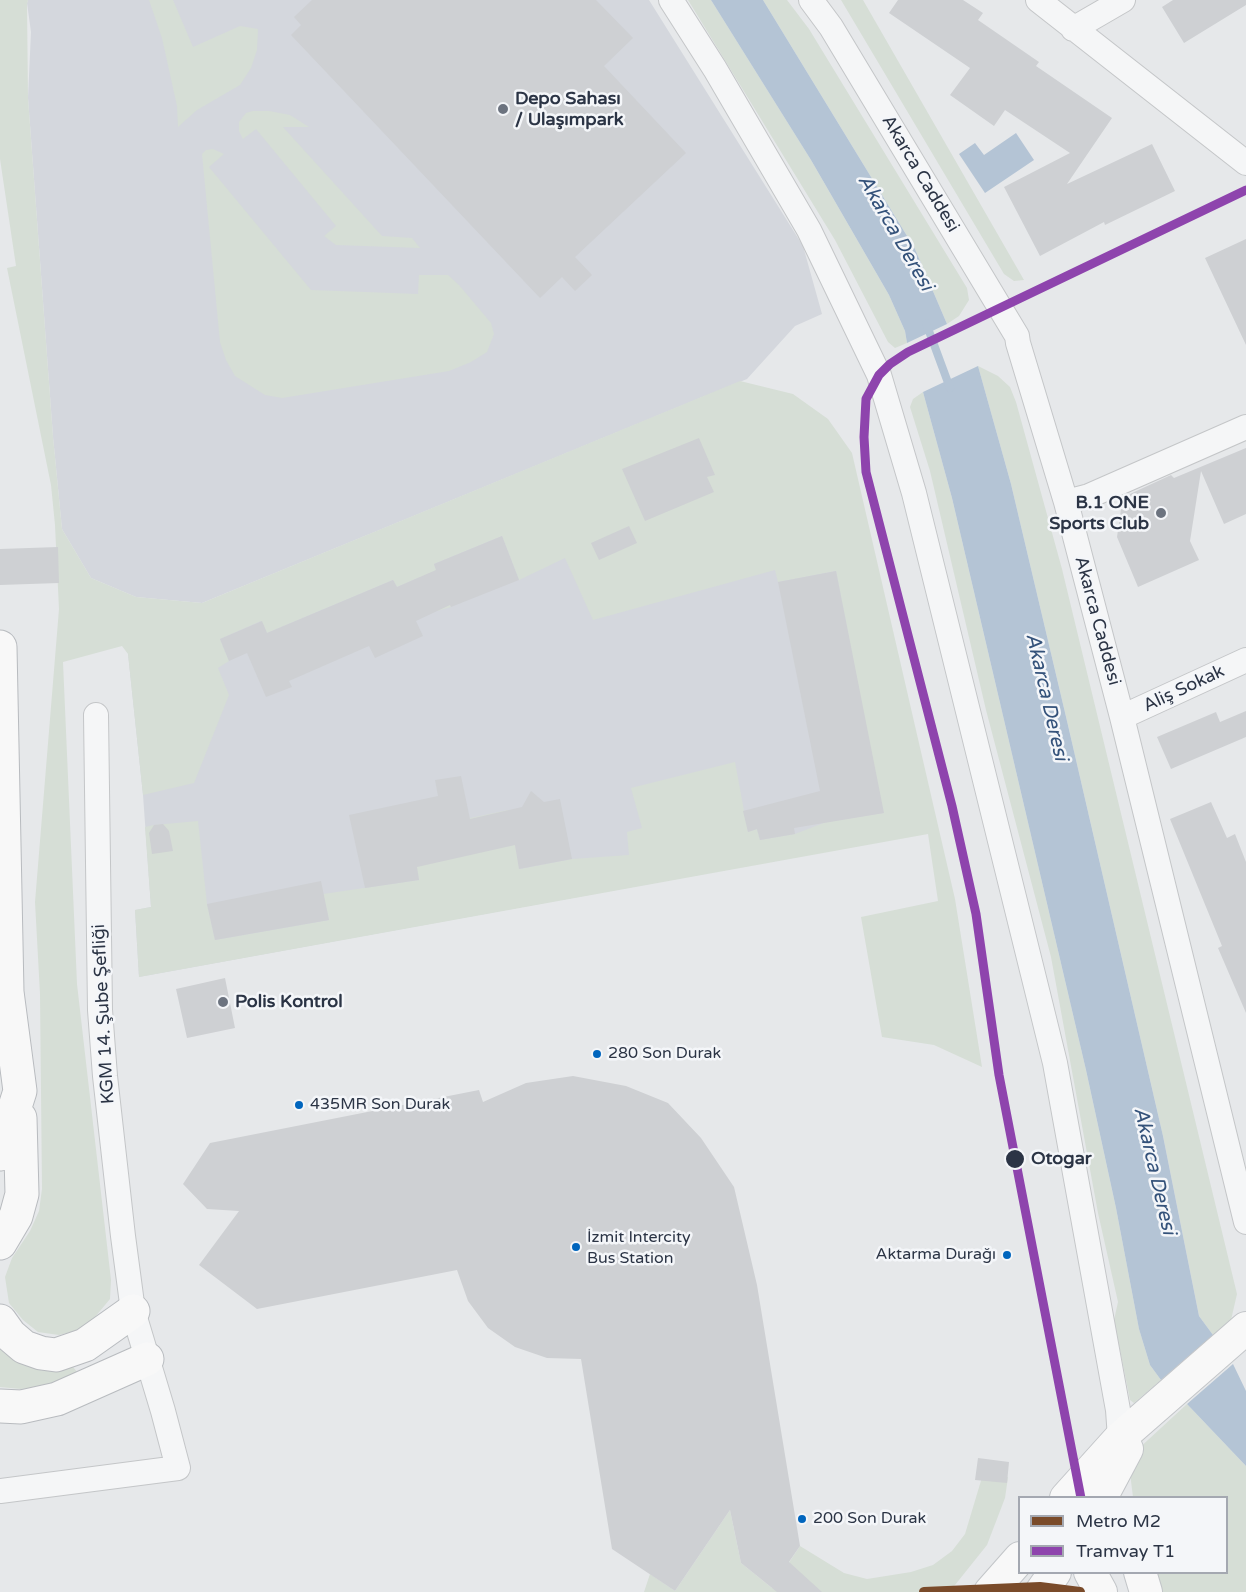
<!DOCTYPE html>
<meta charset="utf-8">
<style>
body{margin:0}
#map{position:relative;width:1246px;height:1592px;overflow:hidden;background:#e6e8ea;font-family:"Varela Round",sans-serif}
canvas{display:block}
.legend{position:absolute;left:1018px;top:1496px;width:210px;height:78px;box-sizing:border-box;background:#f4f6f9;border:2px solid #a4a8b1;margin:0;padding:8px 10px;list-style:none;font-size:18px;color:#2b3445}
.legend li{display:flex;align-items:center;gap:12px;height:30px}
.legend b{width:30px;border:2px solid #a4a8b1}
</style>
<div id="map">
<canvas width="1246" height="1592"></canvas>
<ul class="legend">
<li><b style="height:8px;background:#7a4b2a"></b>Metro M2</li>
<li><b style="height:8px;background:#8e44ad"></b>Tramvay T1</li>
</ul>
</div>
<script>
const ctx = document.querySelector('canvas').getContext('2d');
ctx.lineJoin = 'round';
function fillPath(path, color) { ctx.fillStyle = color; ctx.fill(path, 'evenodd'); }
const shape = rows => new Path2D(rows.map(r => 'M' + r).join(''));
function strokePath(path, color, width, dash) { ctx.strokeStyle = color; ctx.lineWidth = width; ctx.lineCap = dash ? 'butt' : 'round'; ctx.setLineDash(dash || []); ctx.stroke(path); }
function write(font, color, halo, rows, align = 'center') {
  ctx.font = font + ' "Varela Round",sans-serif'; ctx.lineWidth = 5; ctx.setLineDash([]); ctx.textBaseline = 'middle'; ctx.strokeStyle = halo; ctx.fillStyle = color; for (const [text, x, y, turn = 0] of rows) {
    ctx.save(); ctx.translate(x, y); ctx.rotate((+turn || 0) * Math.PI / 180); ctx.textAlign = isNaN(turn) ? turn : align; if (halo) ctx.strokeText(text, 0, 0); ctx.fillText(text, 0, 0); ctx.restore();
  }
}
fillPath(shape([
 [28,0,649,0,803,246,822,314,795,326,747,379,688,403,202,603,136,597,91,578,62,529,53,437,28,98,31,32,27,3],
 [794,408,928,833,139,977,135,910,151,907,143,795,128,654]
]), '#d4d7dd');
fillPath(shape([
 [0,0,28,0,27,4,28,98,53,437,62,529,91,578,136,597,202,603,740,381,793,394,828,419,852,453,955,899,982,1067,934,1045,882,1037,861,917,938,901,928,834,139,977,135,910,151,907,145,827,154,825,198,821,207,904,215,940,329,920,323,894,419,880,410,831,508,810,520,869,572,859,629,855,627,832,642,828,631,788,735,762,748,832,757,829,760,840,795,834,826,822,883,813,836,571,778,582,775,570,593,620,565,558,519,580,502,536,434,564,451,607,437,611,420,577,397,587,393,580,267,633,261,621,220,639,229,661,218,668,229,695,194,783,143,795,128,654,122,646,63,662,77,984,111,1280,110,1299,95,1317,78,1330,59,1335,38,1332,23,1320,9,1303,5,1277,12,1258,30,1231,39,1211,42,1189,40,994,35,902,59,609,55,525,51,485,7,268,16,266,0,159],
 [149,0,173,0,193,47,240,26,258,29,257,50,251,68,240,85,197,110,178,127,177,106,162,38],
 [688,0,711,0,811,160,889,295,905,331,907,343,895,348,888,342,835,240],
 [763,0,787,0,809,29,967,288,969,300,959,316,947,324,915,249],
 [841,0,863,0,1024,280,1014,281,1004,274],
 [253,111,269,111,290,115,309,127,283,127,382,236,412,238,420,248,336,245,324,236,336,226,256,129,243,139,239,131,239,122,246,113],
 [213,149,224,154,209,167,311,290,418,294,419,275,448,275,459,285,491,323,494,334,487,352,471,362,449,371,282,398,265,395,235,376,226,360,220,342,202,154,206,150],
 [978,366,998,376,1010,387,1016,402,1062,569,1237,1294,1231,1320,1213,1335,1199,1316,1163,1136,1067,721,1011,484],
 [923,392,952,498,1086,1070,1116,1208,1139,1329,1150,1365,1161,1380,1134,1403,1130,1400,1114,1320,1118,1302,1098,1213,1051,957,986,710,930,471,910,407,913,399],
 [0,1349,13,1360,39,1370,55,1372,73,1367,78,1373,50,1386,21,1389,0,1387],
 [1187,1404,1246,1466,1246,1592,1153,1592,1147,1573,1226,1572,1226,1498,1133,1497,1129,1465,1136,1451],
 [983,1474,1008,1477,1005,1498,987,1545,955,1585,947,1592,644,1592,650,1574,675,1591,730,1510,741,1563,772,1588,800,1546,844,1573,867,1579,911,1572,933,1565,952,1551,965,1534]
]), '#d6ded6');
fillPath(shape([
 [711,0,763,0,915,249,947,324,907,343,905,331,889,295,811,160],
 [1016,133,1034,160,985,193,959,154,975,143,984,155],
 [978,366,1011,484,1067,721,1163,1136,1199,1316,1213,1335,1161,1380,1150,1365,1139,1329,1116,1208,1086,1070,952,498,923,392],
 [1233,1364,1246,1391,1246,1466,1187,1404]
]), '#b4c4d5');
strokePath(shape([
 [926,323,950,388]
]), '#b4c4d5', 8);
fillPath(shape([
 [312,0,596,0,633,38,604,66,686,153,575,257,592,275,575,291,562,277,540,298,291,35,301,25,294,17],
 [898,0,963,0,983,13,978,20,1039,62,1036,66,1112,118,1067,184,1152,144,1175,191,1105,225,1104,222,1040,256,1004,187,1070,153,1005,110,994,126,950,95,970,68,889,13],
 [1173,0,1246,0,1246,5,1184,43,1162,7],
 [1246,239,1246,345,1205,258],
 [699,438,715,475,707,477,714,492,645,521,622,469],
 [1246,448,1246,514,1224,524,1201,471,1190,541,1199,560,1138,587,1117,537,1121,509,1129,510,1130,494,1171,475,1174,478],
 [629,526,637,543,599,560,591,543],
 [502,536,519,580,451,607,450,605,416,621,423,636,375,658,369,646,289,681,292,687,266,697,247,653,229,661,220,639,262,621,267,633,393,580,397,587,436,570,434,564],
 [58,547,59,583,0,585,0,549],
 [836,571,884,813,794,828,795,834,760,840,757,829,748,832,743,811,820,791,778,582],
 [1246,711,1246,737,1171,769,1157,737,1216,712,1220,722],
 [461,776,470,819,522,807,531,791,544,802,560,799,572,859,519,869,515,845,417,867,419,880,365,888,349,815,438,796,435,780],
 [1211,802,1227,838,1235,834,1246,862,1246,1013,1218,948,1222,946,1170,819],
 [163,824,169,831,173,851,152,854,149,833,154,825],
 [321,881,329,920,215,940,207,904],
 [225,978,235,1028,187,1038,176,989],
 [573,1076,626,1086,668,1103,701,1138,734,1187,757,1285,800,1546,789,1562,822,1592,777,1592,741,1563,730,1510,675,1591,612,1549,581,1359,547,1358,515,1347,488,1328,468,1301,457,1270,257,1309,199,1265,239,1211,207,1209,183,1184,210,1143,479,1090,483,1102,526,1083],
 [978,1458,1009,1462,1007,1483,975,1480]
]), '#ced0d3');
const minor = shape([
 [671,0,715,69,809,230,879,375,914,493,1055,1063,1118,1410,1120,1438],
 [811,0,831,27,1017,336,1018,343,1066,502,1122,717,1246,1222],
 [1038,0,1246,163],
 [1073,29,1123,0],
 [1066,502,1089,496,1246,427],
 [1122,717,1246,660],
 [0,1491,178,1468,163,1411,133,1311,123,1236,105,1076,100,1010,96,715]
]);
const major = shape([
 [1066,1498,1120,1438,1246,1328],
 [1101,1498,1127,1449],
 [1090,1572,1101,1592],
 [1140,1572,1146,1592],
 [990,1592,1020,1558],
 [1041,1592,1055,1572]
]);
const highway = shape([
 [0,647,7,992,20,1091,0,1154],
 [0,1243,16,1216,22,1194,20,1118],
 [0,1321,10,1335,24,1347,41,1353,56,1355,85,1345,133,1311],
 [0,1406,21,1407,57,1399,147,1359]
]);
strokePath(minor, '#c4c6c8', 26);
strokePath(major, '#c2c5c8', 34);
strokePath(highway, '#b8bbbf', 35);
strokePath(minor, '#f5f6f7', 24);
strokePath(major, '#f8f8f8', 32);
strokePath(highway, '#f8f8f8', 33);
strokePath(shape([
 [1081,1498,999,1075,976,914,952,806,866,472,864,437,866,399,879,375,890,364,908,352,1246,190]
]), '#8e44ad', 9);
strokePath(shape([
 [924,1592,1040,1587,1080,1592]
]), '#7a4b2a', 10);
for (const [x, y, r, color] of [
 [503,109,6,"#6c737f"],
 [1161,513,6,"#6c737f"],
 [223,1002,6,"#6c737f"],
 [597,1054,5,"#0065bd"],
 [299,1105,5,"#0065bd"],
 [1015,1159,10,"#2b3445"],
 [576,1247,5,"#0065bd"],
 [1007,1255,5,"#0065bd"],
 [802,1519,5,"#0065bd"]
]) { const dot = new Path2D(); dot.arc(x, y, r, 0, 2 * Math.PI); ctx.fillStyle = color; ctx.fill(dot); strokePath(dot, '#f4f6f9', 2); }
write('16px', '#2b3445', '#f4f6f9', [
 ["280 Son Durak",608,1054],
 ["435MR Son Durak",310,1105],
 ["İzmit Intercity",587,1238],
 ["Bus Station",587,1259],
 ["Aktarma Durağı",996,1255,"right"],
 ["200 Son Durak",813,1519]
], 'left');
write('bold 18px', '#2b3445', '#f4f6f9', [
 ["Depo Sahası",515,99],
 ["/ Ulaşımpark",515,120],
 ["B.1 ONE",1149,503,"right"],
 ["Sports Club",1149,524,"right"],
 ["Polis Kontrol",235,1002]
], 'left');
write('18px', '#2b3445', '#f4f6f9', [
 ["Akarca Caddesi",920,174,59],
 ["Akarca Caddesi",1097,621,75],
 ["Aliş Sokak",1184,689,-25],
 ["KGM 14. Şube Şefliği",104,1014,-93]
]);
write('bold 18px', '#2b3445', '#f4f6f9', [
 ["Otogar",1031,1159]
], 'left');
write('italic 20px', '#34527a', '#f4f6f9', [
 ["Akarca Deresi",895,233,60],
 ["Akarca Deresi",1046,697,77],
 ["Akarca Deresi",1154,1171,77]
]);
</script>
